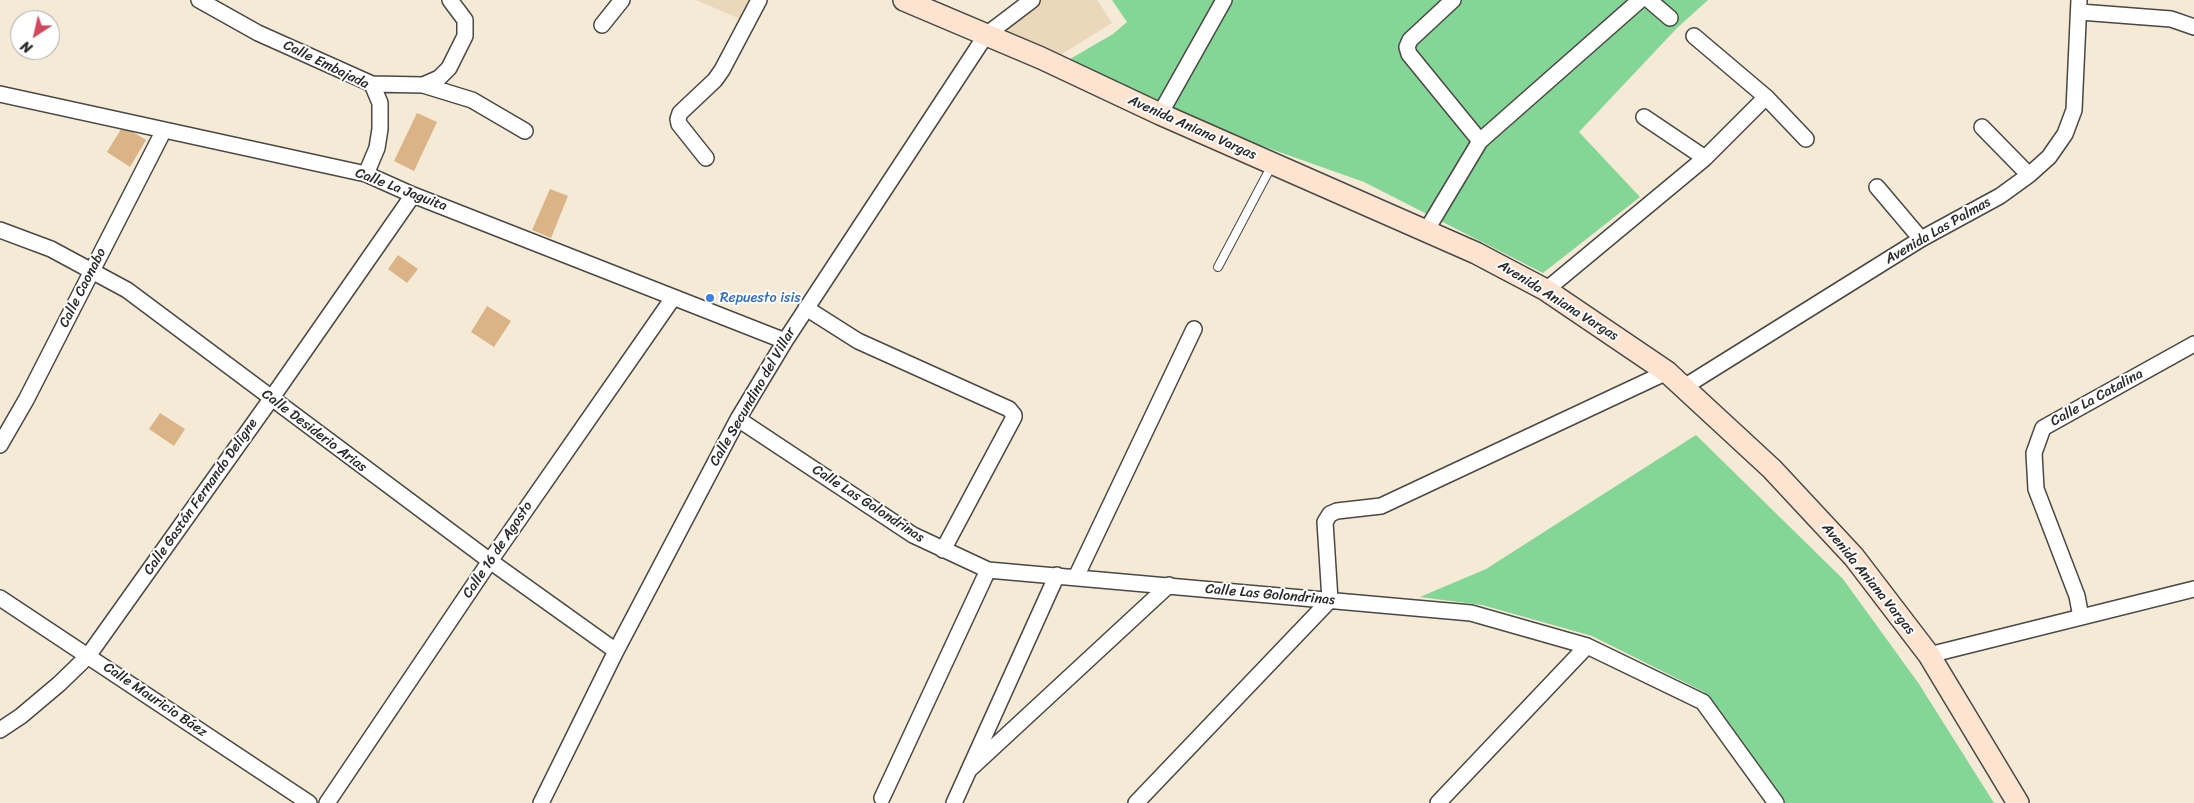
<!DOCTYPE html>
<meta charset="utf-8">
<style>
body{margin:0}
#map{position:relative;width:2194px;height:803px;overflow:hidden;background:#f4ead6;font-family:Sriracha,sans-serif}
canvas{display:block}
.north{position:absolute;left:10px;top:10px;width:50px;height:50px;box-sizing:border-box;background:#fff;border:1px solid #aaa;border-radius:50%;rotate:215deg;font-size:14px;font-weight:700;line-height:20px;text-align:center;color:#2b2b2b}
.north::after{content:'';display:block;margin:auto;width:18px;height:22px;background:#d1495b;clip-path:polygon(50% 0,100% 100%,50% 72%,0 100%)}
</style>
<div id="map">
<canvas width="2194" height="803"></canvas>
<div class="north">N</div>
</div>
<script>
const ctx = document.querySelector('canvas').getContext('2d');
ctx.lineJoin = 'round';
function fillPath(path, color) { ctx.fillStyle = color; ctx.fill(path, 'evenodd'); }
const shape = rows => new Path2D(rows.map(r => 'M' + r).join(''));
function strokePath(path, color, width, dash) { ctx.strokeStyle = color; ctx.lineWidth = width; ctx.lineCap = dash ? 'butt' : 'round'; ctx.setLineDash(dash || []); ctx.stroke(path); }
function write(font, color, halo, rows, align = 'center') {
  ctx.font = font + ' Sriracha,sans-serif'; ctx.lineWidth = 4; ctx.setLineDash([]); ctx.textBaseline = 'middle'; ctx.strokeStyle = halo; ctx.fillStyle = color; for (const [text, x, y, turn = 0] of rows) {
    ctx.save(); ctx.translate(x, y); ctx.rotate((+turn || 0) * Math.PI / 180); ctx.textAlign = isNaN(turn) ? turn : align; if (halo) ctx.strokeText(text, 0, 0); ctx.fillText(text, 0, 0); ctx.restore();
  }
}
fillPath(shape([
 [696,0,749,0,740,19],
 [1032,0,1097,0,1112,23,1052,60,991,31]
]), '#ebd8ba');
fillPath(shape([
 [1112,0,1708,0,1677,28,1579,132,1640,197,1543,273,1364,182,1186,119,1070,59,1113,34,1127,22],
 [1696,435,1843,579,1919,684,1994,803,1781,803,1704,692,1592,636,1482,605,1420,597,1486,569]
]), '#84d696');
fillPath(shape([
 [417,113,437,122,414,171,394,161],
 [123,126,146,140,130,167,107,152],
 [550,189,568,196,551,238,532,230],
 [398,255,418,269,407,283,388,269],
 [487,306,511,321,494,347,471,332],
 [160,413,185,429,174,446,149,429]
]), '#dab486');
const service = shape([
 [1218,267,1272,165]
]);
const minor = shape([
 [199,0,258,33,372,84,380,103,380,129,377,148,366,174],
 [1453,0,1410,40,1407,47,1409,54,1480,141],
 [1649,0,1670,18],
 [2080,12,2171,19,2194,27],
 [602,25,622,0],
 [1694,36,1766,97,1806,139],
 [372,84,423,85,439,78,449,68,465,36,465,20,450,0],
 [423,85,472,100,525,131],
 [0,94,366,174,413,195,785,341],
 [1160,114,1224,0],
 [1644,117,1705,158],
 [1982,127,2029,175],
 [706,158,679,124,678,119,680,113,715,80,722,70,759,0],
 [1877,187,1921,239],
 [0,230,51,249,127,290,490,561,616,651],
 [1426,231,1480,141,1640,0],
 [1546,290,1705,158,1766,97],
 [806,308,858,341,1009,409,1014,415,1014,417,943,550],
 [1684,387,1921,239,2000,196,2029,175,2049,157,2065,134,2074,110,2079,0],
 [738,419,913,535,988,570,1471,613,1587,646,1703,702,1776,803],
 [0,445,26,400,164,130],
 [1076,577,1194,329],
 [0,598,309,803],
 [2081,617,2077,596,2036,489,2034,453,2043,428,2194,344],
 [1929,655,2194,589],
 [0,730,21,716,59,684,88,656,271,399,413,195],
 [969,770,1169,585],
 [882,798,988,570],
 [327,803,490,561,673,298],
 [541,803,616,651,738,419,785,341,986,35,1032,0],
 [954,803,1057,575],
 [1136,803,1330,600,1325,522,1330,514,1337,511,1381,506,1667,372],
 [1438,803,1587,646]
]);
const secondary = shape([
 [904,0,1041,58,1160,114,1476,253,1546,290,1667,372,1772,469,1854,557,1929,655,2018,803]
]);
strokePath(service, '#494845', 10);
strokePath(minor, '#494845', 18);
strokePath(secondary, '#494845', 24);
strokePath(service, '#fff', 8);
strokePath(minor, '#fff', 15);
strokePath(secondary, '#fde4d1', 21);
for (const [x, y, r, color] of [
 [710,298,5,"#3f7fe0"]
]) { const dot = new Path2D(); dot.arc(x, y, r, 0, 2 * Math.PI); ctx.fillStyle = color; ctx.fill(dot); strokePath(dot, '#fff', 2); }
write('14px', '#2b2b2b', '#fff', [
 ["Calle Embajada",326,65,26],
 ["Avenida Aniana Vargas",1192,128,24],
 ["Calle La Jaguita",401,190,21],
 ["Avenida Las Palmas",1938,231,-30],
 ["Calle Caonabo",83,288,-63],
 ["Avenida Aniana Vargas",1558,301,32],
 ["Calle Secundino del Villar",753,397,-60],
 ["Calle La Catalina",2097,398,-29],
 ["Calle Desiderio Arias",314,431,37],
 ["Calle Gastón Fernando Deligne",201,497,-55],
 ["Calle Las Golondrinas",868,504,33],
 ["Calle 16 de Agosto",498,550,-56],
 ["Avenida Aniana Vargas",1868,579,51],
 ["Calle Las Golondrinas",1270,595,5],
 ["Calle Mauricio Báez",155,700,34]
]);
write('14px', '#366cbe', '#fff', [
 ["Repuesto isis",720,298]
], 'left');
</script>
